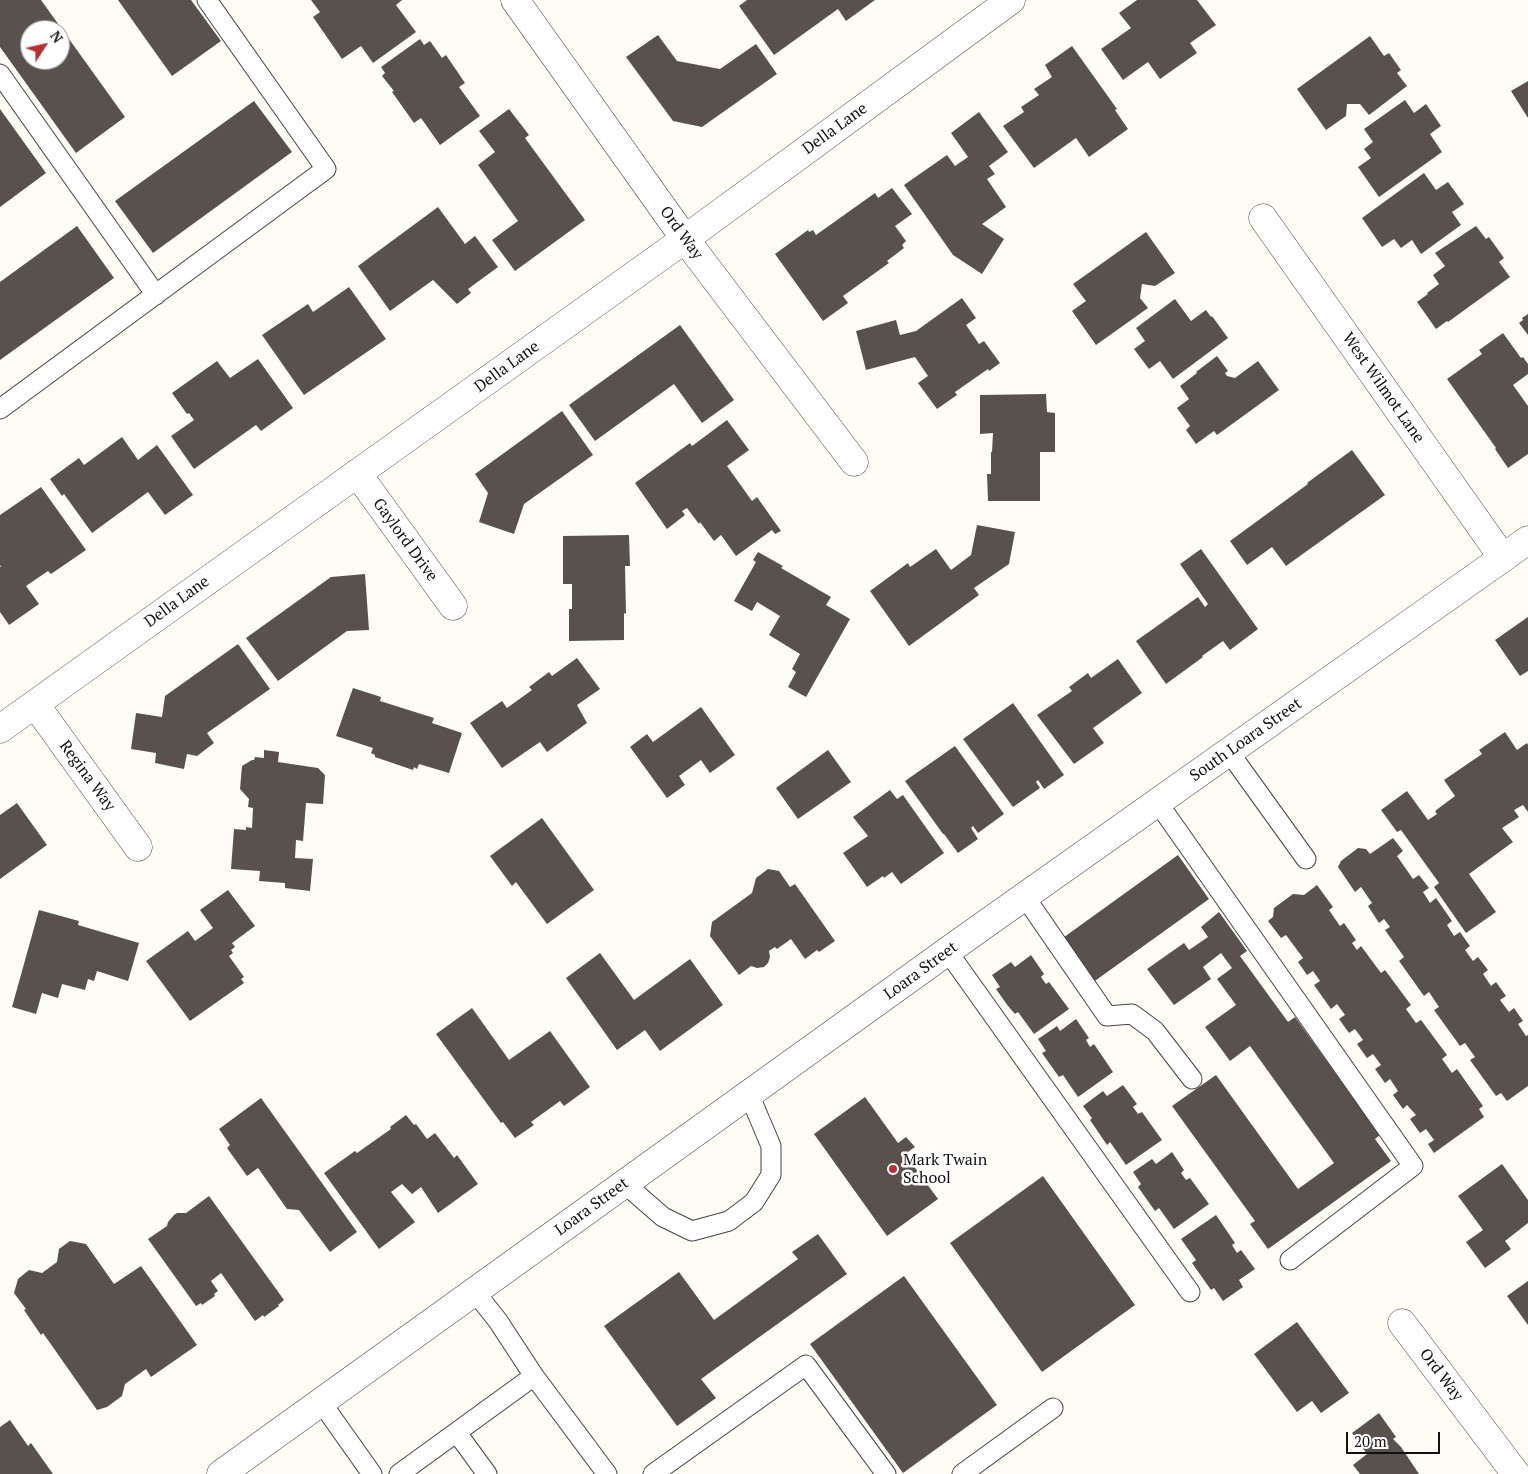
<!DOCTYPE html>
<style>
body{margin:0}
#map{position:relative;width:1528px;height:1474px;overflow:hidden;background:#fefcf4;font-family:"PT Serif",serif}
canvas{display:block}
.north{position:absolute;left:20px;top:20px;width:50px;height:50px;box-sizing:border-box;background:#fff;border:1px solid #9f9f9f;border-radius:50%;rotate:55deg;font-size:14px;font-weight:700;line-height:20px;text-align:center;color:#101010}
.north::after{content:'';display:block;margin:auto;width:18px;height:22px;background:#ba2e32;clip-path:polygon(50% 0,100% 100%,50% 72%,0 100%)}
.scale{position:absolute;left:1346px;top:1432px;width:94px;height:22px;box-sizing:border-box;border:2px solid #101010;border-top:0;padding-left:6px;font-size:15px;line-height:18px;white-space:nowrap;color:#101010;-webkit-text-stroke:4px #fff;paint-order:stroke}
</style>
<div id="map">
<canvas width="1528" height="1474"></canvas>
<div class="north">N</div>
<div class="scale">20 m</div>
</div>
<script>
const ctx = document.querySelector('canvas').getContext('2d');
ctx.lineJoin = 'round';
function fillPath(path, color) { ctx.fillStyle = color; ctx.fill(path, 'evenodd'); }
const shape = rows => new Path2D(rows.map(r => 'M' + r).join(''));
function strokePath(path, color, width, dash) { ctx.strokeStyle = color; ctx.lineWidth = width; ctx.lineCap = dash ? 'butt' : 'round'; ctx.setLineDash(dash || []); ctx.stroke(path); }
function write(font, color, halo, rows, align = 'center') {
  ctx.font = font + ' "PT Serif",serif'; ctx.lineWidth = 5; ctx.setLineDash([]); ctx.textBaseline = 'middle'; ctx.strokeStyle = halo; ctx.fillStyle = color; for (const [text, x, y, turn = 0] of rows) {
    ctx.save(); ctx.translate(x, y); ctx.rotate((+turn || 0) * Math.PI / 180); ctx.textAlign = isNaN(turn) ? turn : align; if (halo) ctx.strokeText(text, 0, 0); ctx.fillText(text, 0, 0); ctx.restore();
  }
}
fillPath(shape([
 [0,0,41,0,125,117,76,153,0,47],
 [30,30,60,30,60,60,30,60],
 [118,0,191,0,221,41,172,76],
 [311,0,402,0,396,5,416,32,373,63,361,46,342,59,313,17,320,12],
 [747,0,875,0,846,21,838,9,774,55,739,6],
 [1137,0,1197,0,1216,25,1190,43,1197,53,1160,79,1148,62,1123,80,1101,49,1131,28,1119,13],
 [658,35,677,61,720,69,756,44,777,74,702,127,673,121,626,57],
 [1370,36,1384,56,1389,53,1401,70,1397,73,1407,86,1369,115,1360,104,1347,104,1346,116,1326,130,1297,89],
 [420,39,424,45,430,41,442,58,446,55,465,83,459,87,480,116,440,145,421,118,414,123,392,92,394,91,382,76,385,73,381,67],
 [1072,46,1117,109,1115,110,1128,129,1089,157,1076,138,1034,168,1003,126,1024,112,1021,107,1039,95,1034,89,1052,77,1045,65],
 [1528,81,1528,118,1511,91],
 [1405,100,1414,113,1426,104,1441,126,1430,134,1442,152,1379,197,1358,167,1371,158,1364,149,1373,142,1364,129],
 [254,101,292,152,153,253,115,201],
 [0,109,46,173,0,207],
 [509,109,529,135,525,138,585,220,515,271,492,240,518,221,478,165,495,152,479,131],
 [979,112,1008,152,989,166,995,174,987,179,1006,207,982,224,1004,239,982,274,953,255,904,185,947,155,955,166,968,157,951,133],
 [1424,173,1436,190,1448,182,1464,204,1452,212,1461,225,1421,254,1412,240,1401,248,1394,239,1382,247,1362,218],
 [892,188,912,214,895,226,906,241,902,245,904,248,887,261,889,263,843,296,848,303,823,321,775,254,808,230,809,232,813,230,816,235,875,193,878,198],
 [438,207,465,244,475,236,498,267,468,289,471,293,457,304,433,280,390,311,358,266],
 [77,226,114,278,0,360,0,282],
 [1476,226,1486,239,1489,237,1504,258,1499,262,1510,277,1448,322,1447,321,1436,329,1417,302,1428,294,1427,293,1439,284,1433,275,1445,266,1435,253],
 [1146,232,1175,273,1155,286,1142,284,1140,298,1148,308,1096,345,1072,311,1086,301,1073,284],
 [349,287,386,339,304,395,262,335,308,304,313,312],
 [962,298,976,318,966,325,979,344,984,341,1000,363,989,371,988,369,955,392,957,395,937,409,918,383,928,376,915,357,866,370,856,331,896,320,900,335,916,331],
 [1175,299,1191,321,1206,310,1211,317,1212,316,1228,338,1173,379,1160,361,1149,369,1134,349,1145,341,1136,328],
 [1528,314,1528,335,1519,323,1523,320,1522,318],
 [680,325,734,400,702,423,674,384,595,441,569,405],
 [1503,333,1521,358,1523,357,1528,364,1528,374,1513,385,1528,406,1528,454,1508,468,1495,449,1496,448,1447,379,1482,354,1479,350],
 [1217,356,1228,371,1225,373,1227,376,1235,378,1258,361,1279,390,1217,435,1214,431,1196,444,1186,430,1190,426,1177,408,1189,399,1180,386,1197,373,1196,372],
 [258,359,293,408,261,431,256,425,194,469,171,436,194,420,189,413,187,414,172,393,217,361,230,378],
 [1046,394,1047,412,1055,413,1055,452,1040,452,1040,501,988,501,987,474,991,474,991,452,992,452,993,433,980,434,980,395],
 [562,411,593,455,524,504,514,534,479,522,488,493,475,474],
 [727,420,749,450,727,466,752,501,757,497,781,531,775,534,772,530,736,556,721,535,714,541,700,522,699,524,687,508,682,511,685,515,667,529,635,483,690,443,692,446],
 [122,437,138,460,157,445,193,495,165,515,148,492,92,533,64,494,62,496,50,479,79,458,84,465],
 [1352,450,1385,495,1286,566,1272,547,1247,565,1230,541,1308,484,1307,483],
 [41,487,86,550,51,574,48,571,26,586,39,604,9,625,0,612,0,567,1,567,0,565,0,515],
 [977,525,1015,532,1009,564,974,588,979,595,909,646,870,591,908,563,910,567,936,549,951,570,971,555],
 [629,535,630,566,625,566,626,614,624,613,624,640,569,641,569,609,572,609,572,584,563,584,563,536],
 [1201,549,1258,629,1230,650,1223,641,1202,656,1203,657,1166,684,1136,641,1198,597,1205,607,1208,604,1180,564],
 [758,552,783,566,781,568,831,597,826,605,850,619,806,697,788,687,796,672,792,669,800,654,769,635,780,616,757,602,752,611,734,601,756,562,753,560],
 [365,574,369,630,347,631,278,681,246,638,331,577],
 [1528,617,1528,671,1520,676,1495,640],
 [238,644,270,689,207,733,214,743,197,756,187,754,184,769,155,763,156,753,131,749,136,713,162,717,165,696],
 [577,658,600,689,577,705,587,723,547,752,540,742,502,768,470,723,502,701,507,708,532,690,529,687,549,672,552,676],
 [1118,659,1142,693,1093,728,1104,743,1074,764,1037,715,1072,691,1069,687,1088,673,1091,678],
 [353,688,381,697,380,701,434,718,432,723,462,733,449,773,419,764,417,769,414,767,413,770,375,757,375,755,371,753,373,748,336,736],
 [1013,703,1064,775,1044,789,1038,780,1036,782,1040,788,1013,807,963,739],
 [701,707,735,755,710,773,701,760,679,776,685,785,667,798,630,747,647,734,653,742],
 [1505,732,1517,750,1527,743,1528,745,1528,812,1523,805,1514,810,1519,817,1502,828,1513,842,1469,874,1496,912,1466,933,1434,887,1439,883,1401,830,1397,832,1381,810,1407,791,1428,820,1437,814,1435,811,1455,796,1444,780,1482,754,1479,750],
 [955,746,1004,814,978,833,973,826,971,828,978,839,958,853,944,834,943,834,905,781],
 [264,750,279,752,278,762,318,768,325,775,323,804,306,803,303,841,296,840,295,858,313,859,310,891,285,888,285,883,259,881,260,871,231,869,234,829,246,830,246,827,252,828,253,808,248,807,249,799,240,789,242,766,252,760,254,760,255,757,264,758],
 [828,750,851,782,798,819,776,788],
 [890,790,897,799,903,795,944,853,901,884,892,872,884,878,883,876,867,887,843,853,868,836,853,817],
 [17,803,47,845,0,879,0,815],
 [542,818,594,890,547,924,516,882,512,886,490,856],
 [1393,838,1403,851,1397,856,1413,879,1419,875,1429,888,1423,892,1430,903,1436,898,1452,921,1447,925,1454,936,1460,932,1470,946,1465,950,1473,961,1478,957,1488,970,1483,974,1491,986,1496,982,1506,996,1500,1000,1509,1012,1514,1008,1523,1021,1518,1024,1526,1036,1528,1035,1528,1086,1507,1101,1501,1093,1496,1096,1470,1060,1475,1057,1465,1043,1460,1046,1434,1010,1439,1007,1429,992,1424,996,1399,961,1404,957,1385,930,1390,927,1384,919,1379,923,1368,906,1372,903,1361,887,1355,892,1338,867,1341,861,1358,848,1366,849,1370,854],
 [1178,855,1209,899,1092,983,1060,940],
 [768,869,779,871,790,887,795,884,835,941,819,952,817,950,805,959,791,939,777,949,775,947,769,951,770,957,768,963,764,967,757,968,751,966,739,975,710,936,712,922,752,893,756,878],
 [1317,885,1333,907,1329,910,1340,926,1344,923,1356,940,1352,943,1357,950,1361,946,1381,973,1385,970,1411,1005,1406,1009,1416,1023,1421,1020,1447,1055,1442,1059,1452,1073,1457,1069,1483,1106,1479,1109,1484,1117,1434,1153,1428,1144,1434,1140,1426,1129,1420,1133,1410,1119,1416,1115,1407,1105,1403,1109,1393,1095,1398,1091,1390,1079,1385,1083,1375,1069,1381,1065,1373,1054,1367,1058,1357,1044,1363,1040,1355,1029,1349,1033,1339,1019,1345,1015,1337,1004,1331,1009,1314,985,1320,981,1313,971,1307,975,1298,962,1303,958,1286,935,1281,938,1268,921,1273,917,1274,908,1293,894,1304,895],
 [228,890,255,926,232,943,235,947,231,950,233,953,229,956,244,977,241,979,244,983,190,1021,146,961,188,931,195,941,213,928,200,910],
 [39,910,79,921,78,925,139,943,128,981,97,971,94,981,88,979,85,990,62,984,58,998,42,993,36,1014,12,1007],
 [1219,912,1247,951,1240,956,1288,1022,1295,1017,1380,1135,1375,1139,1391,1161,1268,1249,1250,1224,1255,1221,1172,1106,1216,1075,1298,1189,1334,1163,1250,1046,1230,1061,1205,1027,1236,1005,1217,979,1232,968,1221,953,1203,967,1211,979,1174,1005,1147,969,1184,943,1189,950,1208,937,1201,927],
 [600,953,634,1000,690,959,723,1005,660,1051,645,1030,617,1050,566,978],
 [1031,955,1044,974,1041,977,1046,984,1049,982,1069,1009,1034,1034,1018,1012,1015,1014,1008,1006,996,989,1000,987,992,975,1011,962,1015,967],
 [472,1008,509,1060,550,1031,590,1087,564,1106,560,1101,531,1122,534,1125,515,1138,503,1122,501,1123,436,1034],
 [1076,1019,1089,1038,1086,1040,1090,1047,1094,1044,1113,1072,1078,1097,1063,1075,1059,1077,1042,1053,1046,1051,1038,1039,1057,1026,1060,1031],
 [1123,1085,1137,1104,1133,1107,1138,1114,1142,1112,1162,1140,1126,1165,1110,1142,1107,1145,1090,1120,1092,1118,1083,1106,1103,1091,1107,1096],
 [865,1097,898,1143,906,1137,915,1147,905,1154,938,1199,887,1236,814,1134],
 [261,1098,357,1232,330,1252,299,1210,287,1209,258,1168,247,1176,227,1148,230,1145,219,1129],
 [406,1115,414,1125,416,1124,427,1139,435,1133,454,1158,457,1155,478,1184,438,1213,421,1187,412,1194,402,1184,391,1192,415,1222,379,1249,324,1173,355,1151,357,1153,391,1129,390,1127],
 [1172,1152,1184,1170,1181,1173,1186,1180,1190,1178,1209,1204,1174,1229,1159,1208,1155,1211,1138,1187,1141,1184,1133,1172,1152,1159,1156,1164],
 [1502,1164,1528,1200,1528,1223,1505,1241,1511,1249,1485,1268,1466,1242,1483,1230,1458,1196],
 [1043,1176,1135,1305,1042,1372,950,1243],
 [209,1196,284,1300,278,1305,279,1306,264,1317,263,1315,255,1321,221,1273,211,1281,218,1291,214,1294,215,1296,202,1305,201,1303,196,1306,148,1239,167,1226,168,1222,174,1215,177,1213,186,1213],
 [1216,1215,1235,1243,1232,1245,1237,1253,1241,1250,1255,1269,1239,1280,1243,1287,1223,1301,1214,1288,1211,1290,1192,1263,1196,1260,1181,1239],
 [818,1234,847,1274,701,1379,716,1398,677,1426,604,1326,679,1272,714,1320,798,1259,792,1252],
 [70,1241,86,1244,114,1284,141,1266,197,1345,151,1377,146,1369,125,1384,122,1396,107,1407,97,1410,43,1333,41,1335,24,1310,26,1309,14,1293,18,1279,29,1270,42,1273,57,1262,59,1249],
 [904,1276,997,1405,903,1473,810,1344],
 [1528,1281,1528,1325,1507,1296],
 [1297,1322,1349,1393,1321,1413,1312,1401,1297,1412,1254,1354],
 [1379,1413,1396,1437,1393,1439,1401,1447,1419,1474,1360,1474,1353,1465,1367,1454,1352,1433],
 [10,1420,28,1446,31,1443,53,1474,0,1474,0,1427]
]), '#58514d');
const service = shape([
 [0,74,156,295],
 [0,409,326,169,207,0],
 [1229,752,1306,859],
 [1158,803,1413,1166,1290,1260],
 [1025,897,1107,1016,1132,1014,1155,1031,1192,1079],
 [948,952,1190,1292],
 [625,1184,663,1217,692,1231,729,1221,754,1202,771,1175,771,1146,749,1094],
 [475,1292,498,1321,534,1376,607,1474],
 [321,1402,372,1474],
 [457,1433,487,1474],
 [399,1474,534,1376],
 [653,1474,806,1365,886,1474],
 [962,1474,1053,1408]
]);
const minor = shape([
 [515,0,685,239,854,462],
 [1263,218,1503,558],
 [357,473,453,606],
 [35,704,138,847],
 [0,729,685,239,1011,0],
 [1402,1323,1516,1474]
]);
const tertiary = shape([
 [221,1474,963,940,1528,540]
]);
strokePath(service, '#434343', 21);
strokePath(minor, '#434343', 29);
strokePath(tertiary, '#434343', 29);
strokePath(service, '#fff', 19);
strokePath(minor, '#fff', 28);
strokePath(tertiary, '#fff', 28);
for (const [x, y, r, color] of [
 [893,1169,5,"#ba2e32"]
]) { const dot = new Path2D(); dot.arc(x, y, r, 0, 2 * Math.PI); ctx.fillStyle = color; ctx.fill(dot); strokePath(dot, '#fff', 2); }
write('16px', '#101010', '#fff', [
 ["Della Lane",835,129,-36],
 ["Ord Way",681,233,54],
 ["Della Lane",507,367,-36],
 ["West Wilmot Lane",1383,388,55],
 ["Gaylord Drive",405,540,54],
 ["Della Lane",177,602,-36],
 ["South Loara Street",1246,740,-35],
 ["Regina Way",87,776,54],
 ["Loara Street",921,971,-36],
 ["Loara Street",592,1207,-36],
 ["Ord Way",1441,1375,53]
]);
write('16px', '#101010', '#fff', [
 ["Mark Twain",903,1160],
 ["School",903,1178]
], 'left');
</script>
